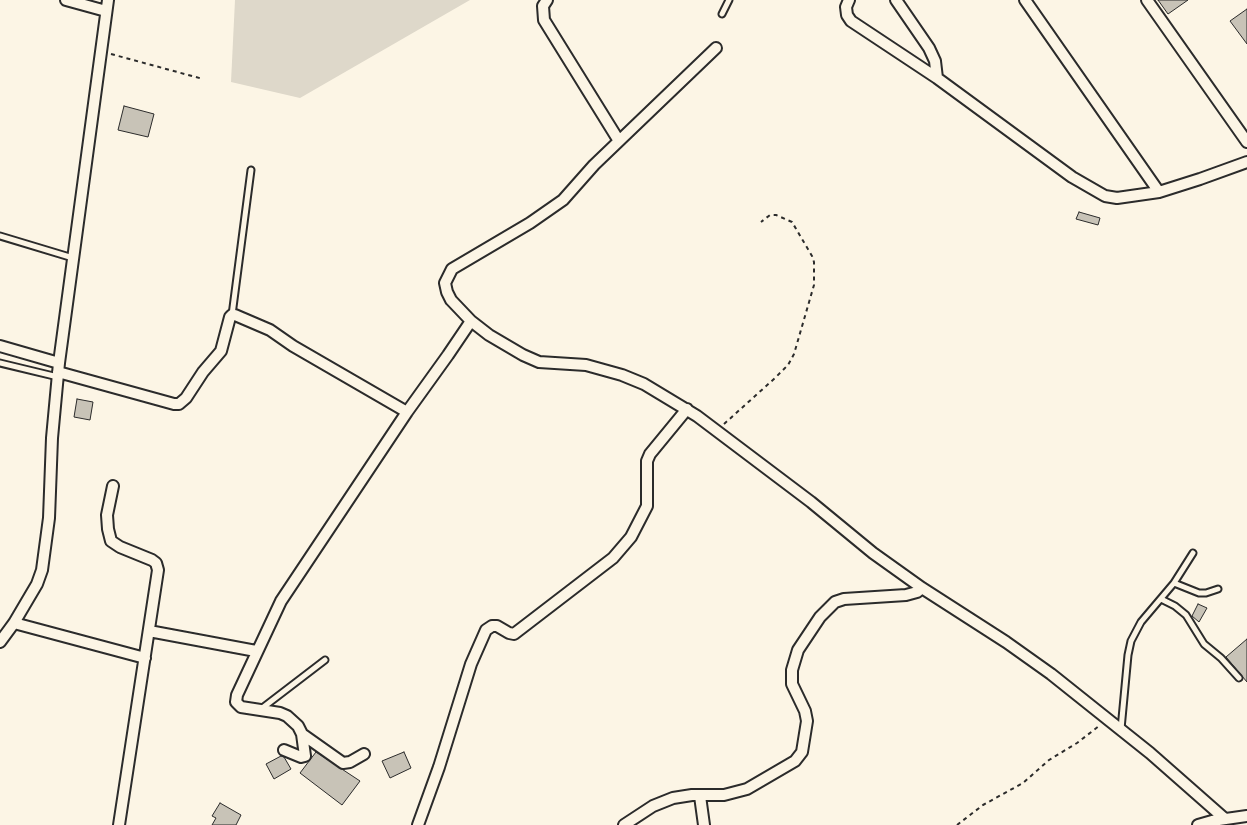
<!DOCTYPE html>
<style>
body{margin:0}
canvas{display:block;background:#fcf5e5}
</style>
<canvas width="1247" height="825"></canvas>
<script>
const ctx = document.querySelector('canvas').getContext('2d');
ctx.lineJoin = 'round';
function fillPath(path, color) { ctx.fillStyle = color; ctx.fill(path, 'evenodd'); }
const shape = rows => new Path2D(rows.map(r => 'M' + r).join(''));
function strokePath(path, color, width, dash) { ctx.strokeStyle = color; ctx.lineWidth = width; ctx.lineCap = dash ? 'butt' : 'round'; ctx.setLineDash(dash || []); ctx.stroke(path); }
fillPath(shape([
 [235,0,470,0,300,98,231,82]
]), '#ded8ca');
const building = shape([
 [1158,0,1188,0,1168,14,1158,0],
 [1247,9,1247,44,1230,21,1247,9],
 [124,106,154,114,148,137,118,130,124,106],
 [1079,212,1100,218,1098,225,1076,219,1079,212],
 [77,399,93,402,90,420,74,417,77,399],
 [1198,604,1207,608,1199,622,1192,616,1198,604],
 [1247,639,1247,682,1226,657,1247,639],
 [316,752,360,781,342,805,300,773,316,752],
 [404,752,411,768,390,778,382,761,404,752],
 [281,756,284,757,291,769,274,779,266,764,281,756],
 [220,803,241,815,236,825,212,825,216,818,212,816,220,803]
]);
fillPath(building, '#c8c3b7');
strokePath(building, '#2b2b2b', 1);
const service = shape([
 [722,14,729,0],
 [0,236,73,258],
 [232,315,251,170],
 [0,363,58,377],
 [1174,583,1199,593,1206,593,1218,589],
 [1161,599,1175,606,1186,615,1204,644,1221,658,1239,678],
 [261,709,325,660],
 [1121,729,1128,655,1131,641,1141,622,1174,583,1193,553]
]);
const minor = shape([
 [66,0,106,11],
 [547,0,543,6,544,20,619,141],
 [849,0,846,7,847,15,851,21,937,78,1072,177,1105,196,1117,198,1159,192,1200,179,1247,162],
 [896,0,929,48,935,61,937,78],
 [1025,0,1159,192],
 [1147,0,1247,142],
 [716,48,594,165,563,200,530,223,452,269,445,283,447,292,451,300,471,321,489,335,523,355,539,362,586,365,622,375,644,384,697,416,811,502,873,553,922,588,1006,642,1051,674,1150,753,1225,819],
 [0,346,59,363],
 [58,372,174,404,179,404,186,398,203,372,221,351,230,317,232,315,235,315,270,330,293,346,407,412],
 [113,486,107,515,108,529,111,541,120,547,152,560,156,563,158,570,119,825],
 [14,623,145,658],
 [149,631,256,651],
 [0,642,14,623,37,584,42,570,49,518,52,438,59,363,108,0],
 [302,734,343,763,350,762,364,754],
 [284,750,301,757,305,756,302,734,298,726,287,716,280,713,241,707,236,702,237,695,281,601,407,412,448,355,471,321],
 [700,796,704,825],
 [418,825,439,767,471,664,486,630,492,626,497,626,509,633,514,634,613,558,631,537,647,506,647,461,650,454,687,409],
 [624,825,653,806,673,798,692,795,724,795,747,789,795,761,802,752,807,721,805,711,792,684,792,670,798,650,820,617,835,602,844,599,906,595,917,592,922,588],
 [1198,825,1212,821,1247,816]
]);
strokePath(service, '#2b2b2b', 9);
strokePath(minor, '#2b2b2b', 14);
strokePath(shape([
 [111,54,203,79],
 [724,424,775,378,788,365,794,354,814,285,814,262,812,256,792,222,776,215,770,215,761,222],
 [957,825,983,805,1023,783,1049,760,1077,743,1099,726]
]), '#2b2b2b', 2, [4, 4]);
strokePath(service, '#fcf5e5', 5);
strokePath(minor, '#fcf5e5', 10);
</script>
